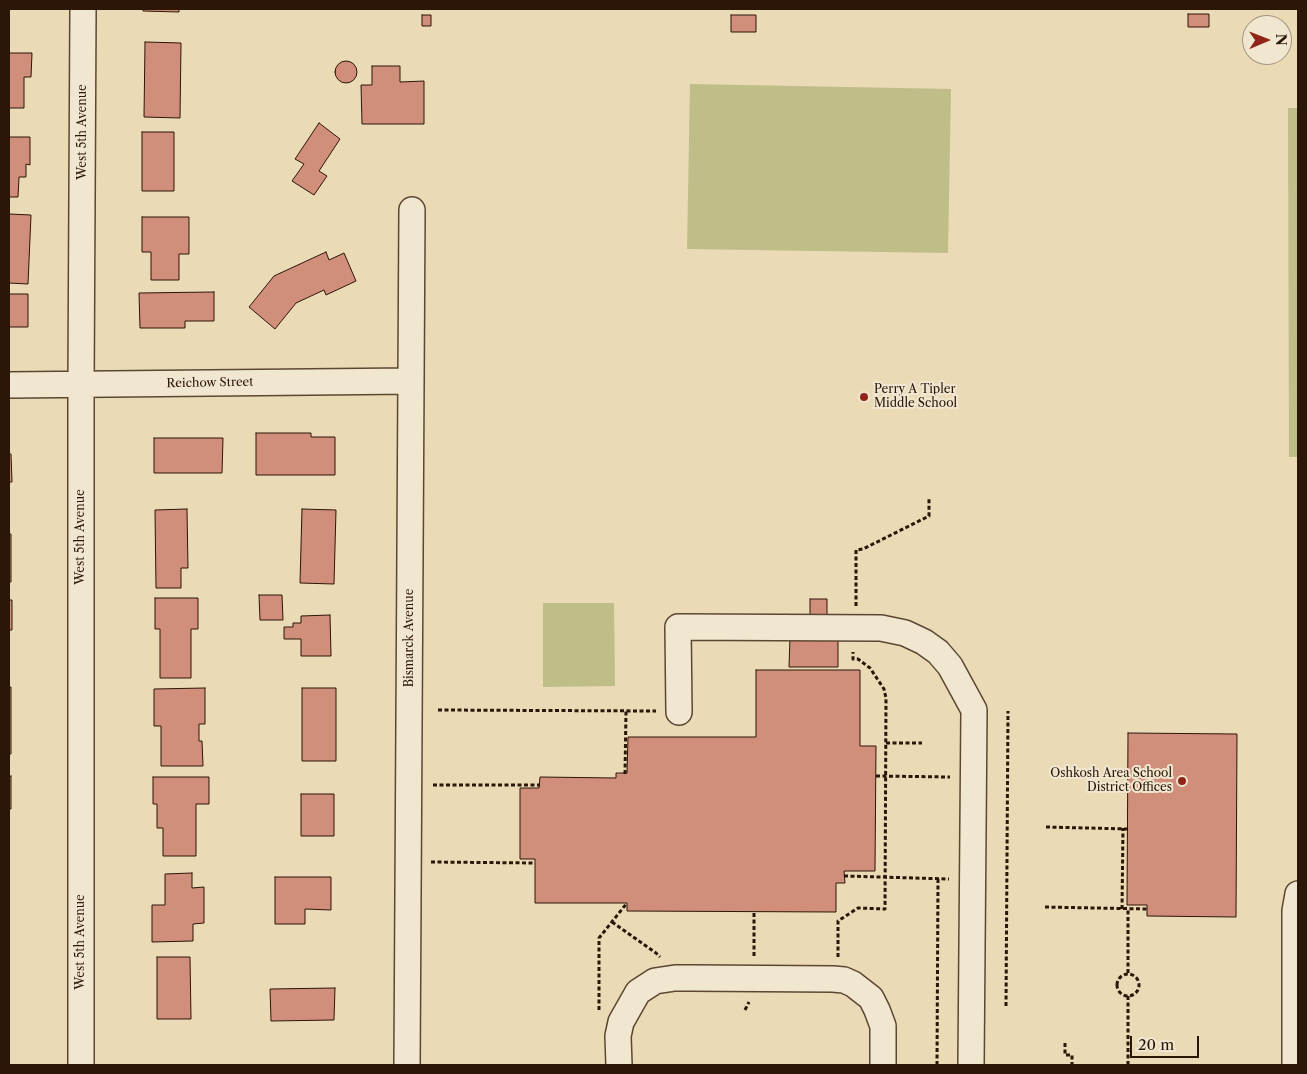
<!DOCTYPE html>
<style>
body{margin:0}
#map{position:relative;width:1307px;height:1074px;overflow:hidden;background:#eadab6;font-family:"Libre Caslon Text",serif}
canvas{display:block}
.frame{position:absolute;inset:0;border:10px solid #2c1607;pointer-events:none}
.north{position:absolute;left:1242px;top:15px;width:50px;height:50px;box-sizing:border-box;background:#f1e7d0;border:1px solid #a29380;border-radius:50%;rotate:89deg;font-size:14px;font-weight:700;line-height:20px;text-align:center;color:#2c1607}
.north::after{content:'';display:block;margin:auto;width:18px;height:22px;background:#8f2418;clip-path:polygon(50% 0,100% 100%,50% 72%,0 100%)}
.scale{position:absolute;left:1130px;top:1036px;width:69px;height:22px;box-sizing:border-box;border:2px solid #2c1607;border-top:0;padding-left:6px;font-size:15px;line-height:18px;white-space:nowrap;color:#2c1607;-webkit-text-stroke:4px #f1e7d0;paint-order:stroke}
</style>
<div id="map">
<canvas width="1307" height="1074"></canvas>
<div class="frame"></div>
<div class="north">N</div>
<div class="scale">20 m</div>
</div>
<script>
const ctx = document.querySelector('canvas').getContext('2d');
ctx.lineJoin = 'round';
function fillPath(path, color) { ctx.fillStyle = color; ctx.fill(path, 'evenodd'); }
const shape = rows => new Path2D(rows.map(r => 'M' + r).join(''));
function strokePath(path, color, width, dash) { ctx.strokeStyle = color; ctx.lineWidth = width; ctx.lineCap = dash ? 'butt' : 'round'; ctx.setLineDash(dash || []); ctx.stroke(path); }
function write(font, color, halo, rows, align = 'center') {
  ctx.font = font + ' "Libre Caslon Text",serif'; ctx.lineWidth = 4; ctx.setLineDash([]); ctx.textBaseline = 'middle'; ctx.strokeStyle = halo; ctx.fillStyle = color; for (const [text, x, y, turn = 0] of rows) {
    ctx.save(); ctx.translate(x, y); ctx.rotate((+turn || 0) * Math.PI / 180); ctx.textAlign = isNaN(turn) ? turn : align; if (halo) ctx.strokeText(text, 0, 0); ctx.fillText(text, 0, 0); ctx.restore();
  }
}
fillPath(shape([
 [690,84,951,89,948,253,687,249],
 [1288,108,1298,108,1298,457,1289,457],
 [543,603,614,603,615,686,543,687]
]), '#bfbd88');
const building = shape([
 [143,9,179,9,179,12,143,11,143,9],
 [1188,14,1209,14,1209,27,1188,27,1188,14],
 [422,15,431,15,431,26,422,26,422,15],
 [731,15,756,15,756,32,731,32,731,15],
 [145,42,181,43,180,118,144,117,145,42],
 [9,53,32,53,31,77,24,77,24,108,9,108,9,53],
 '335 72a11 11 0 1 1 22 0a11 11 0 1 1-22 0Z',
 [372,66,400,66,400,82,424,81,424,124,362,124,361,85,372,85,372,66],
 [319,123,340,139,319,171,327,176,314,195,292,181,304,164,295,159,319,123],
 [142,132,174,132,174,191,142,191,142,132],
 [9,137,30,137,30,165,26,164,26,177,19,177,18,197,9,197,9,137],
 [9,214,31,215,28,284,9,283,9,214],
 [142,217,189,217,189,254,179,254,179,280,151,280,151,252,142,252,142,217],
 [326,252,329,260,344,253,356,281,326,295,324,290,296,303,275,329,249,307,274,276,326,252],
 [214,292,214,321,185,321,185,328,140,328,139,293,214,292],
 [9,294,28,294,28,327,9,327,9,294],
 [256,433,311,433,311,437,335,437,335,475,256,475,256,433],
 [154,438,223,438,222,473,154,473,154,438],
 [9,454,11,454,12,482,9,482,9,454],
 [187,509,188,568,181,568,181,588,156,588,155,510,187,509],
 [302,509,336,510,334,584,300,583,302,509],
 [9,534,11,534,11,582,9,582,9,534],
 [259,595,282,595,283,620,260,620,259,595],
 [155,598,198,598,198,629,191,629,191,678,160,678,160,629,155,629,155,598],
 [810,599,827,599,827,615,810,615,810,599],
 [9,600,12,600,12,630,9,630,9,600],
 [330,615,331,656,301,656,301,639,284,639,284,627,293,627,293,623,301,623,301,616,330,615],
 [790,638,838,638,838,667,789,667,790,638],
 [756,670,860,670,860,746,876,746,875,871,844,871,845,883,836,883,836,912,627,911,627,903,535,903,535,859,520,859,520,788,539,788,540,777,616,778,616,773,627,773,628,737,756,737,756,670],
 [9,687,11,687,11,754,9,754,9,687],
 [205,688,205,724,199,724,199,741,202,741,203,766,161,766,161,726,154,726,154,689,205,688],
 [302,688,336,688,336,761,302,761,302,688],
 [1128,733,1237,734,1236,917,1147,916,1147,905,1127,905,1128,733],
 [11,776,11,809,9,809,9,777,11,776],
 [153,777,209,777,209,804,196,804,196,856,163,856,163,828,157,828,157,804,153,804,153,777],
 [301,794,334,794,334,836,301,836,301,794],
 [192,873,192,888,204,887,204,923,193,924,193,941,152,942,152,905,165,905,165,874,192,873],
 [275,877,331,877,331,910,305,909,305,924,275,924,275,877],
 [157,957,190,957,191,1019,157,1019,157,957],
 [335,988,334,1020,271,1021,270,989,335,988]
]);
fillPath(building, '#d18e7a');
strokePath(building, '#2c1607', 1);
const minor = shape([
 [9,385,411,381],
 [679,712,678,627,881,628,905,633,924,642,938,652,950,666,974,710,971,1065],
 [81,1065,81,385,83,9],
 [407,1065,412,210],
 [619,1065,618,1036,621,1022,638,992,655,981,675,978,690,978,833,979,844,980,853,984,871,998,877,1010,883,1026,883,1065],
 [1295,1065,1295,911,1298,894]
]);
strokePath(minor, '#5c4733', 28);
strokePath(shape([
 [856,606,856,550,863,549,929,516,929,499],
 [438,710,656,711],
 [886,743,922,743],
 [625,774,626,711],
 [876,776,950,777],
 [433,785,540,785],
 [1046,827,1128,829],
 [431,862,535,863],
 [844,876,949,879],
 [1045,907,1147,909],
 [1122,909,1123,828],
 [612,922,656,953,660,957],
 [754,956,754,911],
 [838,957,838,921,858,908,885,909,886,698,884,689,870,668,858,659,853,659,853,652],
 [1128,973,1128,909],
 '1117 985a11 11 0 1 1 22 0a11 11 0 1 1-22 0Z',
 [1128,996,1128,1065],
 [1006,1006,1008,711],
 [599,1010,599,938,627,903],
 [745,1010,749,1002],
 [1065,1043,1065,1055,1072,1055,1072,1065],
 [937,1065,938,879]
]), '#2c1607', 3, [4, 2.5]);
strokePath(minor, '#f1e7d0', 25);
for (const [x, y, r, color] of [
 [864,397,5,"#8f2418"],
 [1182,781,5,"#8f2418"]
]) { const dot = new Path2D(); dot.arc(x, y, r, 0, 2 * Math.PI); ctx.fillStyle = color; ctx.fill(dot); strokePath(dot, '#f1e7d0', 2); }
write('12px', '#2c1607', '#f1e7d0', [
 ["West 5th Avenue",83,132,-90],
 ["Reichow Street",210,383,-1],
 ["West 5th Avenue",81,537,-90],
 ["Bismarck Avenue",410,638,-90],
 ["West 5th Avenue",81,942,-90]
]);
write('12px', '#2c1607', '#f1e7d0', [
 ["Perry A Tipler",874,390],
 ["Middle School",874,404],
 ["Oshkosh Area School",1172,774,"right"],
 ["District Offices",1172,788,"right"]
], 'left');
</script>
